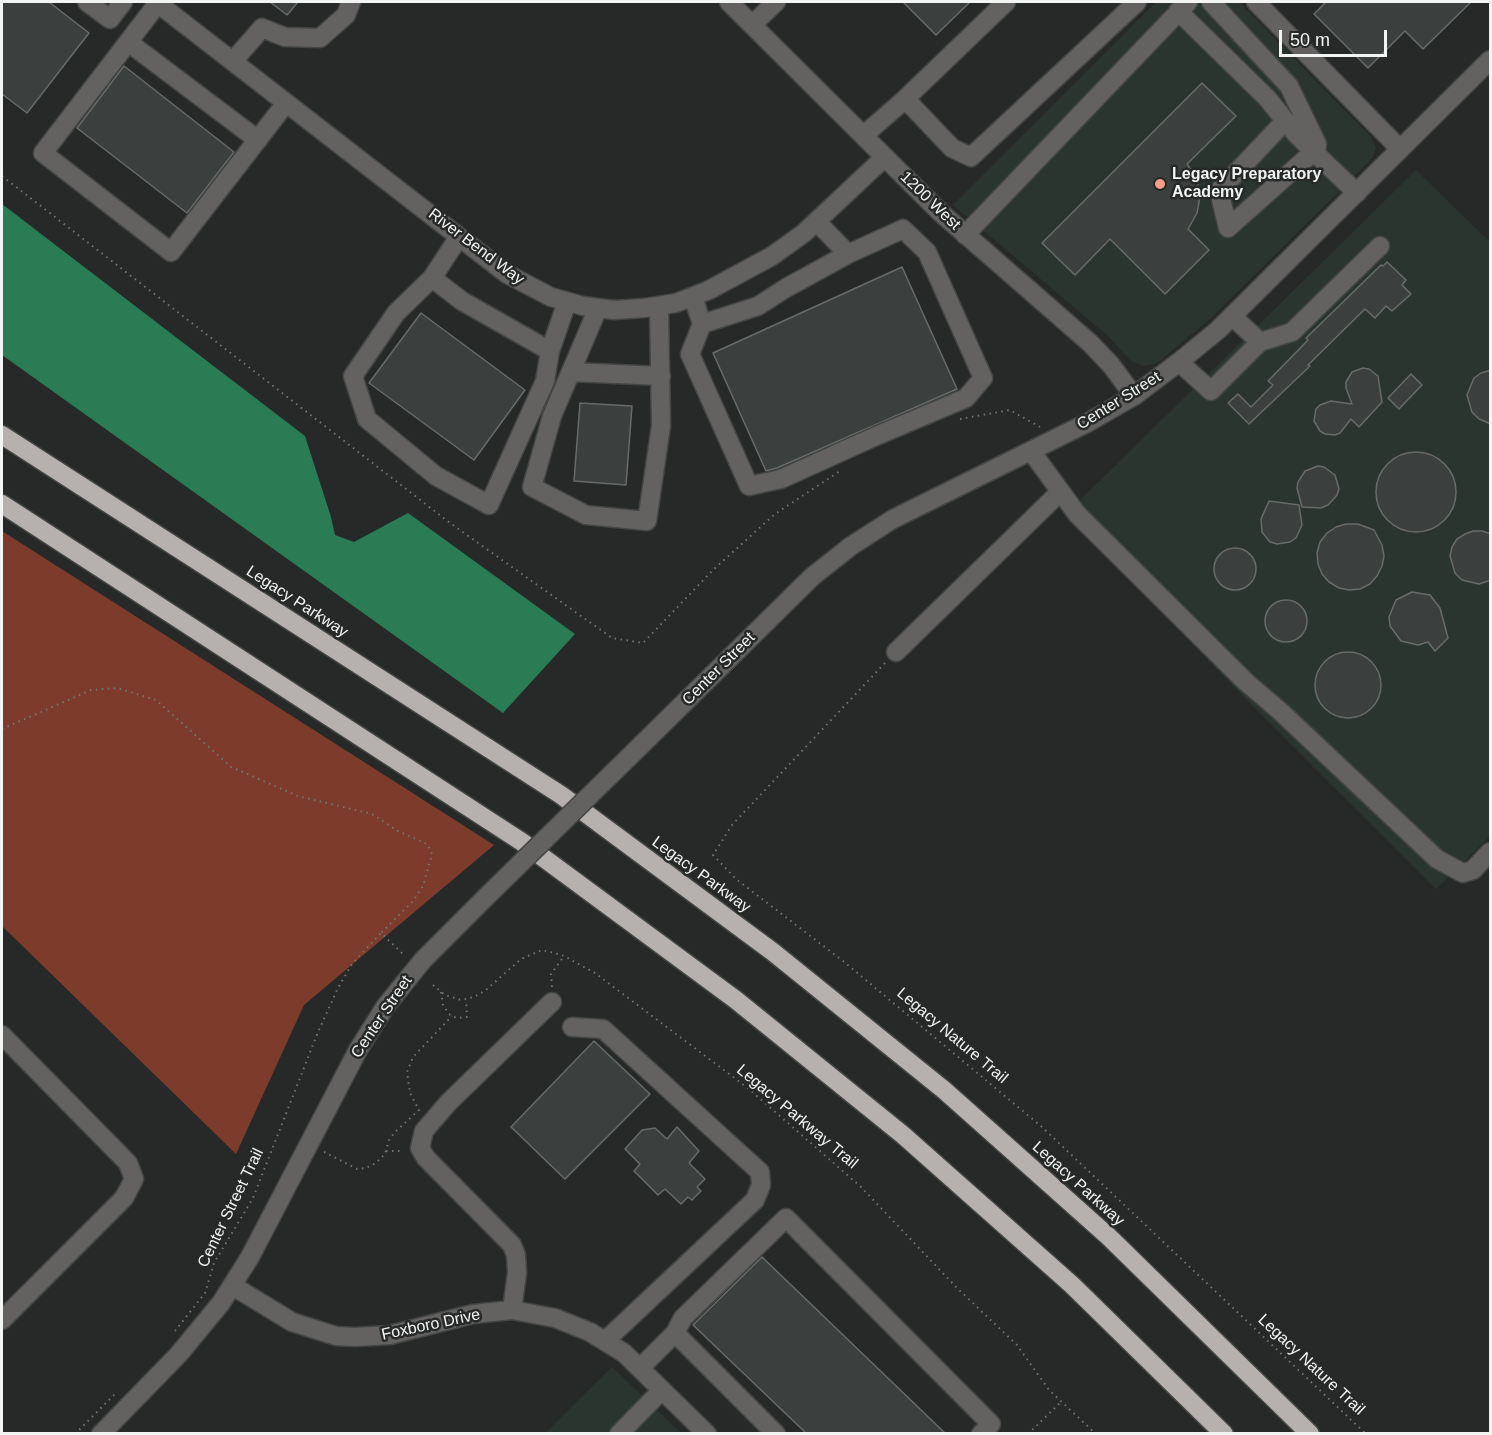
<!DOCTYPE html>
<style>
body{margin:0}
#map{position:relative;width:1492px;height:1435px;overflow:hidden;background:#262927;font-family:Helvetica,sans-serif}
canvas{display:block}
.frame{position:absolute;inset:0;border:3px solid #f2f5f3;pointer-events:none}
.scale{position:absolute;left:1279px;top:30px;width:108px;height:27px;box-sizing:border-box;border:3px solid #f2f5f3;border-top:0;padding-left:8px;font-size:18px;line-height:21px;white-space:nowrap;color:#f2f5f3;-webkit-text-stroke:4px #262927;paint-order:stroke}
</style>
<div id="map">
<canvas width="1492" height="1435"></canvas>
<div class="frame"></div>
<div class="scale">50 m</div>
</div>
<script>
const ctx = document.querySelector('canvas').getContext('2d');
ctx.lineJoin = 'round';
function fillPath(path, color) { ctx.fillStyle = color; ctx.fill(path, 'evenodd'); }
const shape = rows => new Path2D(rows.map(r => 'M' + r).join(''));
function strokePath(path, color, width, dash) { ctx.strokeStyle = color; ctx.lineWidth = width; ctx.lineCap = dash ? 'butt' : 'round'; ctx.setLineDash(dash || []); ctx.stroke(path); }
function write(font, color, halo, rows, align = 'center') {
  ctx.font = font + ' Helvetica,sans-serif'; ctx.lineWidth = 5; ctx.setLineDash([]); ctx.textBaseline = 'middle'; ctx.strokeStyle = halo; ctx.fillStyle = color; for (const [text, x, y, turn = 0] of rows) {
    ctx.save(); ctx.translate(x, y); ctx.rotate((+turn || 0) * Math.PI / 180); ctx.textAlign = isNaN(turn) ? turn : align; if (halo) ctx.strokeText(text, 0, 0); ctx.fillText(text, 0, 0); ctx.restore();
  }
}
fillPath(shape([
 [1156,2,1239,2,1371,137,1376,147,1373,157,1368,163,1211,318,1161,360,1154,364,1143,366,1130,360,1108,336,953,205],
 [1416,170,1490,242,1490,836,1436,889,1227,680,1068,512],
 [612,1367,681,1433,544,1434]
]), '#2b352f');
fillPath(shape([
 [2,531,494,845,304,1005,236,1154,2,926]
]), '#7d3c2b');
fillPath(shape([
 [2,204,305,436,331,517,335,535,354,542,408,513,575,634,503,713,2,355]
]), '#297c54');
const building = shape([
 [2,2,49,2,89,33,27,113,2,94,2,2],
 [270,2,298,2,287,15,270,2],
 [903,2,970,2,936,35,903,2],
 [1326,2,1471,2,1423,49,1405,31,1368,68,1314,14,1326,2],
 [124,66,234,152,187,213,77,128,124,66],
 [1202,83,1236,116,1187,164,1197,179,1200,197,1197,213,1188,229,1209,250,1165,294,1110,239,1075,275,1042,243,1202,83],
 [1387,262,1406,280,1402,285,1411,294,1392,311,1386,306,1375,318,1365,309,1308,365,1310,366,1249,424,1228,403,1238,394,1251,407,1273,385,1268,381,1308,340,1306,338,1381,265,1383,266,1387,262],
 [902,267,957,389,777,468,766,471,713,353,902,267],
 [421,313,525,390,474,460,369,383,421,313],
 [1363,368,1369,369,1378,376,1382,402,1359,427,1351,419,1340,433,1335,435,1325,434,1320,431,1314,421,1316,409,1320,405,1331,401,1352,404,1346,388,1346,382,1352,372,1363,368],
 [1491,370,1491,424,1479,419,1472,412,1467,395,1474,378,1481,373,1491,370],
 [1411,374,1422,385,1399,409,1388,398,1411,374],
 [580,403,632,406,626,485,574,481,580,403],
 '1376 492a40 40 0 1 1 80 0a40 40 0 1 1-80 0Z',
 [1318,466,1324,467,1335,475,1339,489,1337,495,1328,505,1321,508,1302,507,1297,488,1298,482,1305,471,1318,466],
 [1269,501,1299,505,1302,525,1296,538,1290,542,1277,544,1270,542,1262,532,1261,519,1269,501],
 [1346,524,1358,524,1374,530,1382,545,1384,556,1382,566,1377,576,1370,584,1360,589,1349,590,1339,588,1329,582,1322,574,1318,564,1317,553,1320,542,1327,533,1336,527,1346,524],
 [1473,531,1482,531,1491,534,1491,580,1479,584,1462,580,1455,573,1450,556,1452,547,1457,539,1465,534,1473,531],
 '1214 569a21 21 0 1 1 42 0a21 21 0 1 1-42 0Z',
 [1412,592,1430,595,1440,608,1448,638,1435,651,1428,642,1418,645,1401,641,1390,626,1389,617,1396,600,1412,592],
 '1265 621a21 21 0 1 1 42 0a21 21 0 1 1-42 0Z',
 '1315 685a33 33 0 1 1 66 0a33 33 0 1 1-66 0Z',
 [594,1041,650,1094,565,1179,511,1127,594,1041],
 [677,1127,699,1151,689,1163,705,1179,697,1187,701,1191,692,1200,688,1197,681,1204,665,1189,658,1195,634,1171,640,1164,625,1149,642,1130,655,1128,667,1139,677,1127],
 [762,1257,946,1434,807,1434,693,1325,762,1257]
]);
fillPath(building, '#3b3f3d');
strokePath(building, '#676b69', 1.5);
const minor = shape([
 [87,2,110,19,123,2],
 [156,2,507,274,551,297,583,306,614,310,644,308,676,303,709,290,772,256,804,233,885,157],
 [729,2,941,213,1090,343,1111,365,1134,396],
 [1211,2,1289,86,1317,144,1316,154],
 [1256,2,1400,149],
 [158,3,43,153,171,252,286,103],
 [1178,11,1267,98,1296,134,1316,154],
 [752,25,776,2],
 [128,42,258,140],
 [233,61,262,28,285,37,320,38,346,15,351,2],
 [903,101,1006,2],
 [1285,121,1219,191,1228,228,1311,154,1316,154,1357,193],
 [864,135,903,101,912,106,952,148,971,157,1137,2],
 [965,235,1188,2],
 [459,237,432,278,462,301,550,351,567,302],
 [432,278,396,313,353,376,367,419,436,476,489,505,545,381,550,351],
 [693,297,702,324,690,354,749,486,781,479,876,436,966,398,983,378,927,252,903,229,848,254,817,222],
 [598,308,552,416,532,487,586,515,647,521,661,426,659,306],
 [1232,316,1260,342],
 [702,324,758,306,786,288,848,254],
 [1179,362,1211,391,1260,342,1292,332,1380,246],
 [571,372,661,376],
 [1031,451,1077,514,1246,682,1280,711,1437,859,1463,873,1473,870,1490,852],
 [896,652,1060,492],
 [628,758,813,576,851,546,893,519,1087,423,1134,396,1179,362,1218,330,1490,60],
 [572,1027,603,1029,760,1172,761,1185,755,1200,606,1340],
 [2,1035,128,1163,134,1179,124,1198,2,1320],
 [233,1286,292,1322,336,1336,355,1337,390,1335,473,1314,512,1310,555,1318,590,1332,624,1353,707,1434],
 [512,1310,517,1273,516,1255,512,1245,426,1158,420,1148,424,1131,448,1103,552,1002],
 [675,1333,776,1434],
 [640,1368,675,1333,683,1318,786,1218,991,1424,981,1434],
 [101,1434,179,1354,221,1303,250,1257,358,1050,385,1007,423,960,486,897],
 [619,1434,662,1390]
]);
const highway = shape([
 [2,435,561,795,773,952,944,1090,1109,1237,1310,1434],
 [2,504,522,842,736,1000,903,1135,1072,1285,1224,1434]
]);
strokePath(minor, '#434644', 21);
strokePath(highway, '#434644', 21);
strokePath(shape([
 [2,176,450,523,612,638,643,643,714,569,775,514,840,471],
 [960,419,1010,410,1040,427],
 [885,663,732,825,713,855,736,879,843,961,1042,1127,1366,1434],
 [2,729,91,690,117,688,156,700,231,767,298,796,372,814,398,831,427,844,432,854,423,886,413,901,381,933,404,955],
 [433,985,445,995,461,1000,474,997,486,990,521,959,542,950,562,955,595,973,749,1089,861,1187,956,1287,1017,1345,1049,1390,1096,1434],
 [552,987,551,974,564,956],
 [441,992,443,1005,449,1014,456,1018,467,1017,466,1000],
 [386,1151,404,1151],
 [324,1152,357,1169,366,1168,376,1163,385,1154,389,1140,395,1132,419,1110,410,1093,407,1072,413,1057,452,1016],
 [175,1331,205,1293,214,1263,253,1198,318,1032,338,988,352,964,381,933],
 [75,1434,117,1392],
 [1028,1434,1062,1401]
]), '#727573', 2, [1.5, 4.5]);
strokePath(minor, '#646261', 18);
strokePath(highway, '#b6b1af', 18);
const minorBridge = shape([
 [486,897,628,758]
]);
strokePath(minorBridge, '#434644', 21, []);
strokePath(minorBridge, '#646261', 18);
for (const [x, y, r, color] of [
 [1160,184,6,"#f49e87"]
]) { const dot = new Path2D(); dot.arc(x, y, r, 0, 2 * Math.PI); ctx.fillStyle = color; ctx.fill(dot); strokePath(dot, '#262927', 2); }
write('bold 16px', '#f2f5f3', '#262927', [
 ["Legacy Preparatory",1172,175],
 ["Academy",1172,193]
], 'left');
write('16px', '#f2f5f3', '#262927', [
 ["1200 West",930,201,44],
 ["River Bend Way",476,247,37],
 ["Center Street",1119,401,-32],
 ["Legacy Parkway",297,602,33],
 ["Center Street",719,669,-45],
 ["Legacy Parkway",701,875,36],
 ["Center Street",382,1017,-56],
 ["Legacy Nature Trail",952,1036,40],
 ["Legacy Parkway Trail",797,1117,40],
 ["Legacy Parkway",1078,1184,42],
 ["Center Street Trail",231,1208,-64],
 ["Foxboro Drive",431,1325,-12],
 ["Legacy Nature Trail",1311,1365,43]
]);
</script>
